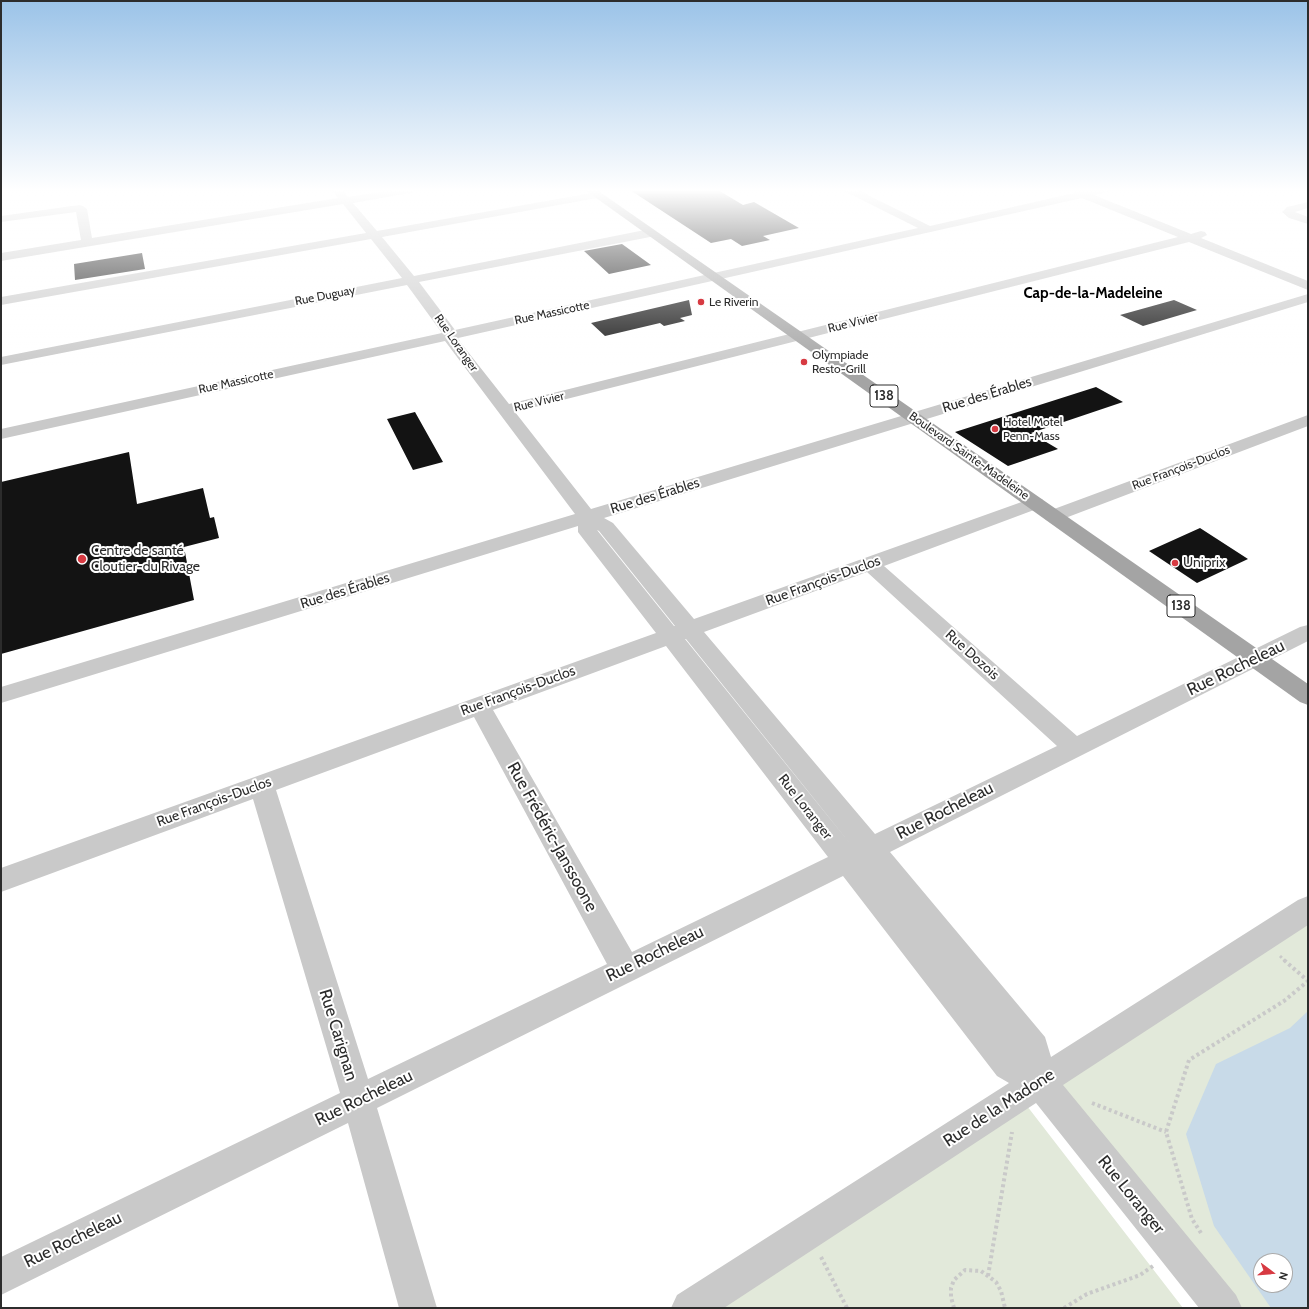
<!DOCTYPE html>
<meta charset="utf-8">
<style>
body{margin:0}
#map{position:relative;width:1309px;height:1309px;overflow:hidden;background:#fff;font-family:Cabin,sans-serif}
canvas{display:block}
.frame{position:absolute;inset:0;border:2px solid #2c2c2c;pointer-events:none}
.north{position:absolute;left:1253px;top:1253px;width:40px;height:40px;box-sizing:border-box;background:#fff;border:1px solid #ababab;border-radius:50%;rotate:106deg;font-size:11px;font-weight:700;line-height:16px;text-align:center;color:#2c2c2c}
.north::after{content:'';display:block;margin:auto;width:14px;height:18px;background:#d73a42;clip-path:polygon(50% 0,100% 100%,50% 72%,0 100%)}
</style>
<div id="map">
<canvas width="1309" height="1309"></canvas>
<div class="frame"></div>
<div class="north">N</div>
</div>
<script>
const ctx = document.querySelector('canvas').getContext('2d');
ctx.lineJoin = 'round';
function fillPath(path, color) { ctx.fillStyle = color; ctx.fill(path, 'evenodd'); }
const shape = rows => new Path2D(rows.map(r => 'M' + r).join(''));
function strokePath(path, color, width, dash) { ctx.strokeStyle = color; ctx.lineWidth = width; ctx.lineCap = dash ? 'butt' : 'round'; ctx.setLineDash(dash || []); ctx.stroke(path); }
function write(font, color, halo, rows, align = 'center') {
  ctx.font = font + ' Cabin,sans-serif'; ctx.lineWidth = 4; ctx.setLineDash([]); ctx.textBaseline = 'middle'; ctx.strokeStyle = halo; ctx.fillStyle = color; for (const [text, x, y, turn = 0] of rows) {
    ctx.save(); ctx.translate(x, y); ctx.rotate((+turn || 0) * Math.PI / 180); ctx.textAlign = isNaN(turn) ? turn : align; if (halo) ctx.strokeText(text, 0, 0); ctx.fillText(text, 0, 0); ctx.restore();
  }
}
fillPath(shape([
 [1308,914,1308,1308,1224,1308,1036,1080],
 [1261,1261,1285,1261,1285,1285,1261,1285],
 [1017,1093,1183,1308,712,1308]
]), '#e2e9da');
fillPath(shape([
 [1308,1011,1308,1308,1271,1308,1214,1226,1186,1134,1216,1064,1290,1028],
 [1261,1261,1285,1261,1285,1285,1261,1285]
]), '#c8dae8');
fillPath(shape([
 [630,190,718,190,743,205,754,202,799,228,763,236,770,240,742,246,731,239,711,243],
 [622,244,651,265,609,274,584,251],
 [142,253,145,269,75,280,74,264],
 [689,300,692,315,680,318,685,321,664,326,660,323,605,336,591,323],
 [1174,300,1197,310,1143,326,1120,315],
 [1096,387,1123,402,1031,433,1058,449,1008,466,955,432],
 [415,412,443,462,413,470,387,419],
 [129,452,137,504,203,488,210,518,214,517,219,538,184,547,194,600,1,654,1,482],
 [1200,528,1248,559,1197,583,1149,551]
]), '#131313');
strokePath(shape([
 [1280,956,1285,961]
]), '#c9c9c9', 3, [2.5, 2.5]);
strokePath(shape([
 [1284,960,1308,981],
 [1092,1103,1166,1132],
 [1201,1233,1192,1219,1166,1132,1189,1060,1284,1001,1308,981],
 [821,1257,847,1308],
 [988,1276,1012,1132],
 [954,1308,951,1297,951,1288,954,1280,965,1270,981,1271,996,1282,1001,1291,1005,1308],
 [1064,1308,1087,1294,1140,1275,1153,1266]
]), '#c9c9c9', 4, [3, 3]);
fillPath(shape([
 [332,190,343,190,348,197,391,190,415,190,414,192,410,193,353,203,377,231,597,192,602,195,597,198,382,237,414,276,650,229,654,231,656,233,654,235,650,237,419,282,455,330,918,228,846,192,845,190,858,190,930,226,1074,193,1075,191,1079,190,1084,191,1108,190,1107,192,1094,195,1191,234,1201,231,1205,232,1207,235,1201,238,1308,281,1308,290,1189,242,515,412,591,509,1308,294,1308,302,604,518,613,523,694,619,1030,499,1036,498,1042,499,1045,503,1042,507,884,566,1077,736,1300,627,1308,625,1308,641,890,852,1045,1037,1051,1057,1298,900,1308,896,1308,925,1063,1085,1236,1295,1242,1308,1199,1308,1036,1103,724,1308,671,1308,677,1295,1009,1083,997,1076,843,876,377,1108,437,1308,399,1308,348,1123,1,1295,1,1257,340,1093,253,799,1,892,1,868,656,633,581,536,578,532,578,526,1,703,1,687,575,514,445,341,1,439,1,429,442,333,407,285,1,365,1,357,402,278,371,239,1,305,1,297,366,233,343,204,1,261,1,253,81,240,76,212,1,222,1,216,79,205,83,206,87,209,92,238,338,198,332,190],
 [1082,198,1178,237,509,404,461,343,458,338,1082,198],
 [597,530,599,531,675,626,674,626,597,530],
 [867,572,1057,746,875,834,704,632,867,572],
 [685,639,686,639,852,846,685,639],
 [666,646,828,857,632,952,493,710,666,646],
 [474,717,607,964,368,1079,276,790,474,717],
 [1308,202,1308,208,1295,212,1308,217,1308,224,1289,218,1282,212,1287,207,1308,202],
 [1308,415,1308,426,1060,520,1053,522,1046,520,1044,516,1046,512,1308,415]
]), '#c9c9c9');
fillPath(shape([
 [585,190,597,190,1308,684,1308,705,1300,702,585,190]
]), '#a4a4a4');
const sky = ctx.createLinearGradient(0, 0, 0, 373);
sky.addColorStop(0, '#9bc3e8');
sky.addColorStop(0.51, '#fff');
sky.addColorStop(1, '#ffffff00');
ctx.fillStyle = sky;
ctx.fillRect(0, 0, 1309, 373);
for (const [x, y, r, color] of [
 [701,302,4,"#d73a42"],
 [804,362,4,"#d73a42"],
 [995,429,4,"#d73a42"],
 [82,559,5,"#d73a42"],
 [1175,563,4,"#d73a42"]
]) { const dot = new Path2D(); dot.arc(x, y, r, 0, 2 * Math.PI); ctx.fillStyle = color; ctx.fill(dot); strokePath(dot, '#fff', 1.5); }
write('12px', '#2c2c2c', '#fff', [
 ["Rue Duguay",325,296,-11],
 ["Rue Massicotte",552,313,-12],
 ["Rue Vivier",853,323,-14],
 ["Rue Loranger",456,343,55],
 ["Rue Massicotte",236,382,-12],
 ["Rue Vivier",539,402,-14],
 ["Boulevard Sainte-Madeleine",969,456,35],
 ["Rue François-Duclos",1181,468,-21]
]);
write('12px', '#2c2c2c', '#fff', [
 ["Le Riverin",709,302],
 ["Olympiade",812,355],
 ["Resto-Grill",812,369],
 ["Hotel Motel",1003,422],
 ["Penn-Mass",1003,436]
], 'left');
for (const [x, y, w] of [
 [884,396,28],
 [1181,606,28]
]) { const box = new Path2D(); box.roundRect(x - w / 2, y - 11, w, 22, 3); ctx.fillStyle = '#fff'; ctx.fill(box); strokePath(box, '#2c2c2c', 1); }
write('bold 13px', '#2c2c2c', null, [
 ["138",884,396],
 ["138",1181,606]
]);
write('14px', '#2c2c2c', '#fff', [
 ["Rue des Érables",987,395,-17],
 ["Rue des Érables",655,496,-17],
 ["Rue François-Duclos",823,581,-20],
 ["Rue des Érables",345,591,-17],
 ["Rue Dozois",972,655,42],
 ["Rue François-Duclos",518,691,-20],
 ["Rue François-Duclos",214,802,-20],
 ["Rue Loranger",805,807,52]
]);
write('14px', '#2c2c2c', '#fff', [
 ["Centre de santé",91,551],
 ["Cloutier-du Rivage",91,567],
 ["Uniprix",1183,563]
], 'left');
write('bold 15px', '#000', '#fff', [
 ["Cap-de-la-Madeleine",1093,294]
]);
write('17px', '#2c2c2c', '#fff', [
 ["Rue Rocheleau",1236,668,-26],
 ["Rue Rocheleau",945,811,-27],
 ["Rue Frédéric-Janssoone",552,837,61],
 ["Rue Rocheleau",655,954,-26],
 ["Rue Carignan",338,1035,73],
 ["Rue Rocheleau",364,1098,-26],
 ["Rue de la Madone",999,1108,-33],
 ["Rue Loranger",1131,1195,51],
 ["Rue Rocheleau",73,1240,-26]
]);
</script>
